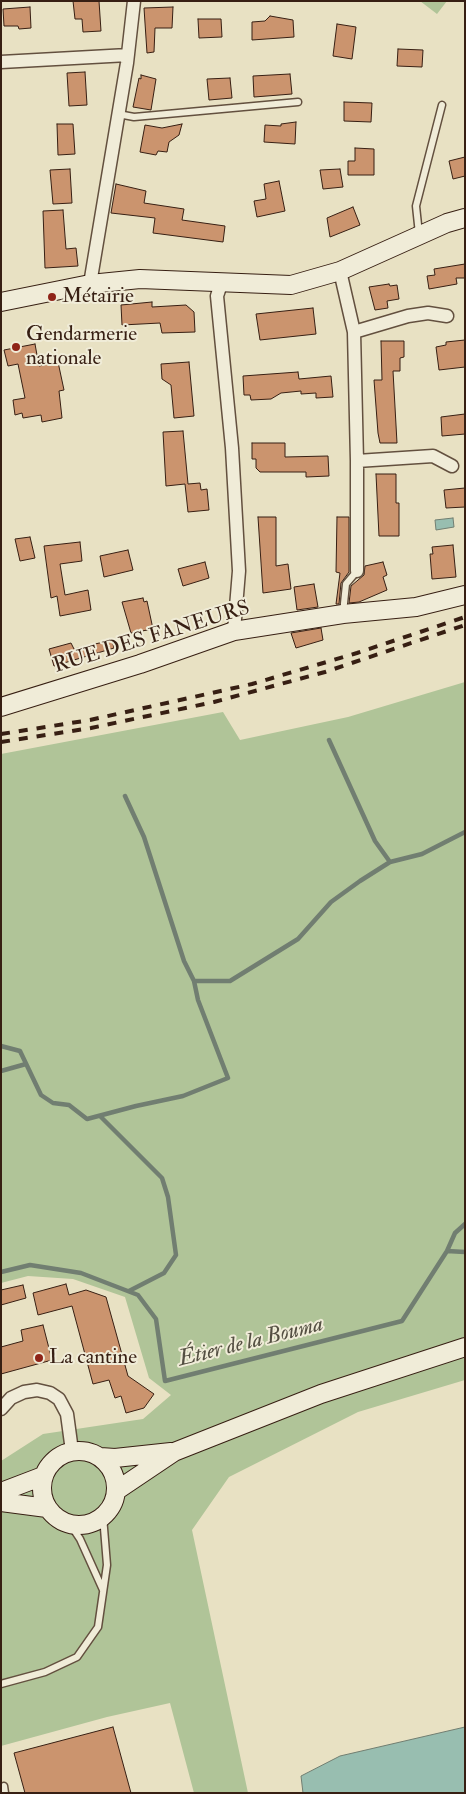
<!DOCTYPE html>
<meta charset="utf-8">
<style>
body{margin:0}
#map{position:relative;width:466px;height:1794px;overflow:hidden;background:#e8e1c3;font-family:"IM FELL Double Pica",serif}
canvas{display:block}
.frame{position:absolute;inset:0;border:2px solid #371f13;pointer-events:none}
</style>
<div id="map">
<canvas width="466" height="1794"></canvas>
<div class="frame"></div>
</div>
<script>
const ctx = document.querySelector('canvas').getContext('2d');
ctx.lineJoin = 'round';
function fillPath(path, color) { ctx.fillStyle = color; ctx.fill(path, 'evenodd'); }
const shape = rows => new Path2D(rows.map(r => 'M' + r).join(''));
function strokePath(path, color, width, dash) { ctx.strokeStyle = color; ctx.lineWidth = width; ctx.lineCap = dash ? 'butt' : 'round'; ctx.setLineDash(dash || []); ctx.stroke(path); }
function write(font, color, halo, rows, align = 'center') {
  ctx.font = font + ' "IM FELL Double Pica",serif'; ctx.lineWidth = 4; ctx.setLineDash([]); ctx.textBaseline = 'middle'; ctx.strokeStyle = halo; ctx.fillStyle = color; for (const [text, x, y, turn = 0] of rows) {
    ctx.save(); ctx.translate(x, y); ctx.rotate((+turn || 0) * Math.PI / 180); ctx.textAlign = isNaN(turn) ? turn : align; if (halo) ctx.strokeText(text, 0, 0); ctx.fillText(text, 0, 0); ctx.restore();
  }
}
fillPath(shape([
 [420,1,447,1,437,14],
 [465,682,465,1380,358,1412,229,1477,192,1530,248,1793,194,1793,170,1703,107,1717,1,1746,1,1461,43,1434,143,1419,171,1395,149,1378,125,1297,73,1279,28,1276,1,1283,1,754,223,712,240,740,348,717]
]), '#b0c498');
const water = shape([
 [453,518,454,527,436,530,435,520,453,518],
 [465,1727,465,1793,303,1793,301,1776,340,1756,465,1727]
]);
fillPath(water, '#98beb0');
strokePath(water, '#717e71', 1);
strokePath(shape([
 [329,740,375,841,390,862],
 [194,981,230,981,298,939,331,902,360,881,390,862,422,854,465,832],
 [1,1046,20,1051,41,1095,53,1103,69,1105,87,1119,136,1106,183,1096,228,1078,198,1000,194,981,184,961,144,837,125,796],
 [1,1071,26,1064],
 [100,1116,162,1178,168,1197,176,1255,164,1273,129,1291],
 [447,1251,465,1252],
 [1,1272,30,1265,81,1273,138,1295,156,1319,165,1381,402,1321,447,1251,455,1233,465,1224]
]), '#717e71', 4.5);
const building = shape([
 [73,1,99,1,101,31,83,32,82,19,75,19,73,1],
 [30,7,31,28,19,29,18,26,4,26,3,9,30,7],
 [173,7,172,28,155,28,154,52,147,53,144,8,173,7],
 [270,16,293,20,294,37,252,40,252,22,265,21,270,16],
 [198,19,221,19,222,37,199,38,198,19],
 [337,24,356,27,352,59,333,56,337,24],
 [398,49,423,50,422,67,397,66,398,49],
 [85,72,87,105,69,106,67,73,85,72],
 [290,74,292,94,254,97,253,76,290,74],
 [141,75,156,79,151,110,133,107,139,78,141,79,141,75],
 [230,78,232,98,209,100,207,79,230,78],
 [344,102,372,103,371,122,344,121,344,102],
 [296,122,295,144,264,142,265,125,281,126,281,124,296,122],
 [57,124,73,124,75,154,58,155,57,124],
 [182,124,179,135,169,142,167,152,158,151,156,155,140,152,145,125,162,128,182,124],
 [355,148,374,149,374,175,348,175,348,161,355,161,355,148],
 [465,157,465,176,453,179,449,161,465,157],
 [70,169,72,203,53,204,50,170,70,169],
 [340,169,343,187,323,189,320,170,340,169],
 [279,181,285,211,257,217,254,201,266,199,264,184,279,181],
 [116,184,146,191,144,203,184,209,182,220,225,226,223,242,153,233,155,218,111,213,116,184],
 [353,207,360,225,330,237,327,218,353,207],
 [63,210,66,249,76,248,78,266,45,268,43,211,63,210],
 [465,264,465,278,456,278,457,284,429,289,427,276,435,275,434,269,465,264],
 [389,284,390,286,397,285,399,299,387,301,388,308,375,310,369,287,389,284],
 [152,302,152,307,186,305,194,312,195,332,162,333,160,323,122,325,121,305,152,302],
 [313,308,316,334,260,340,256,314,313,308],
 [465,340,465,367,439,370,436,347,446,345,446,342,465,340],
 [381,341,404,341,404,357,400,358,400,371,393,371,397,443,380,443,378,433,374,380,382,380,381,341],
 [35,344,39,366,58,362,64,390,59,391,62,418,42,422,41,415,23,418,22,413,15,415,13,400,25,398,18,364,8,366,4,350,35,344],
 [189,362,194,416,174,418,171,385,162,379,161,364,189,362],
 [298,372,299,379,331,376,333,397,316,398,316,393,301,394,301,391,281,393,271,399,251,400,250,395,244,395,243,376,298,372],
 [465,414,465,434,442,436,441,417,465,414],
 [183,431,188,484,200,483,201,490,207,489,209,510,188,512,185,484,166,486,163,432,183,431],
 [252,443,285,443,285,457,328,456,329,476,306,477,306,472,260,472,256,468,256,459,252,459,252,443],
 [376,474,396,474,396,503,399,503,399,536,379,536,376,474],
 [465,488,465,507,446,508,444,490,465,488],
 [258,517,276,517,276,566,288,564,291,589,263,593,258,517],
 [337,517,349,517,349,572,341,583,339,604,336,604,340,573,336,572,337,517],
 [30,537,35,558,20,561,15,539,30,537],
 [80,542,82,561,60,564,65,595,88,590,91,610,60,616,57,596,51,598,44,546,80,542],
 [453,545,456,577,432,579,430,554,433,554,432,547,453,545],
 [128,550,133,570,104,577,100,556,128,550],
 [205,562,209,578,183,586,178,569,205,562],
 [383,562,387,575,383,577,387,590,359,602,349,603,351,586,364,575,365,566,383,562],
 [314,584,318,607,297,610,294,587,314,584],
 [143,598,144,602,147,601,153,629,131,633,122,602,143,598],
 [321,628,323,640,296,648,291,633,321,628],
 [112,640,114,648,54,666,49,649,71,643,74,649,112,640],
 [66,1284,69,1295,86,1290,106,1297,128,1376,154,1394,144,1408,126,1413,121,1396,115,1398,109,1380,93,1384,72,1306,38,1315,33,1293,66,1284],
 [23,1285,26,1298,1,1305,1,1290,23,1285],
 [43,1325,52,1360,1,1374,1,1347,23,1341,21,1330,43,1325],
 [113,1727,131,1793,25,1793,14,1753,113,1727]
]);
fillPath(building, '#cb946e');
strokePath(building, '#371f13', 1);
const lane = shape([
 [118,114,134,117,298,102],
 [419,234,416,206,442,105],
 [343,613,346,584,357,571],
 [70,1524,80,1539,103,1590],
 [1,1684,45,1672,77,1657,98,1627,107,1565,103,1516],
 [4,1786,5,1793]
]);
const street = shape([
 [1,62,128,55],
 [340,271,354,332,357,461,357,571],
 [90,284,127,63,134,1],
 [221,284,217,296,232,448,239,571,234,631],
 [354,332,408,316,428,313,447,316],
 [357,461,433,456,452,466],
 [1,1409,11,1398,24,1392,37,1390,50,1393,59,1399,67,1414,72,1451]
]);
const secondary = shape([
 [1,302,90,284,140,279,291,285,340,271,447,223,465,218],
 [1,707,140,664,234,631,343,614,416,607,465,595],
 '42 1488a37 37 0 1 1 74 0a37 37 0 1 1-74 0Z',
 [100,1457,115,1458,171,1452],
 [116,1491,174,1452,321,1394,465,1347],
 [1,1492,43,1476],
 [1,1502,47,1508]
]);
strokePath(lane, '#63503f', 9);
strokePath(street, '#63503f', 15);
strokePath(secondary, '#371f13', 20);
strokePath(lane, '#f0ecd8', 6);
strokePath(street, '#f0ecd8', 12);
strokePath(secondary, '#f0ecd8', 18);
strokePath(shape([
 [1,734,90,720,252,684,357,653,465,617],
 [1,742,91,728,214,702,325,672,465,625]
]), '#371f13', 4, [9, 9]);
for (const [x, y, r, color] of [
 [52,297,5,"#8f2418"],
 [16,347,5,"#8f2418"],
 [39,1358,5,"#8f2418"]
]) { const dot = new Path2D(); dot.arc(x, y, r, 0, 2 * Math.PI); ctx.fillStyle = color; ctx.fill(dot); strokePath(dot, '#f0ecd8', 2); }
write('21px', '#371f13', '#f0ecd8', [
 ["Métairie",62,297],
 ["Gendarmerie",26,335],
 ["nationale",26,359],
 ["La cantine",49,1358]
], 'left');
write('21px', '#371f13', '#f0ecd8', [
 ["RUE DES FANEURS",152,638,-17]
]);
write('italic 22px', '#544f42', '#f0ecd8', [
 ["Étier de la Bouma",251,1343,-14]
]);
</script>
